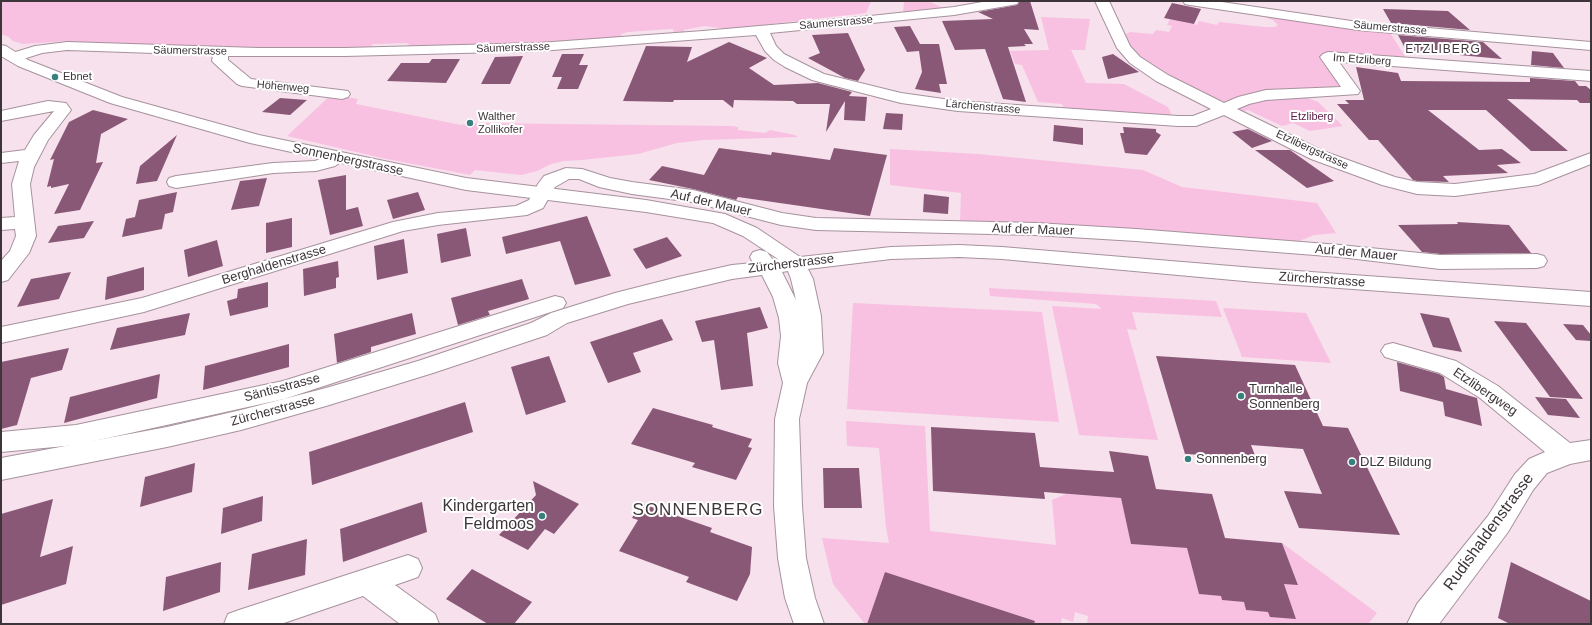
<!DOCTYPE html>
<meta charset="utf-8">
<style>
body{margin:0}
#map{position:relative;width:1592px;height:625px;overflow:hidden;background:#f7e1ed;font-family:Helvetica,sans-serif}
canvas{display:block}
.frame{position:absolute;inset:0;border:2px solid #3d353a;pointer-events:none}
</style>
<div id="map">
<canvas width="1592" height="625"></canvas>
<div class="frame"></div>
</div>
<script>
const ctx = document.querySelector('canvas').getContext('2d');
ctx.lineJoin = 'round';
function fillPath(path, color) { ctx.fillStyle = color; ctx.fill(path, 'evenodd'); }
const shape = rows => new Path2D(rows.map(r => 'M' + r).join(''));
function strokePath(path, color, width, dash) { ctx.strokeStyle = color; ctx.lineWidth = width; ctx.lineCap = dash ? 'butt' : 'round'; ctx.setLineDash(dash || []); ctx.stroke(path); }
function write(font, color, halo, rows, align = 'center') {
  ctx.font = font + ' Helvetica,sans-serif'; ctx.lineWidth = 4; ctx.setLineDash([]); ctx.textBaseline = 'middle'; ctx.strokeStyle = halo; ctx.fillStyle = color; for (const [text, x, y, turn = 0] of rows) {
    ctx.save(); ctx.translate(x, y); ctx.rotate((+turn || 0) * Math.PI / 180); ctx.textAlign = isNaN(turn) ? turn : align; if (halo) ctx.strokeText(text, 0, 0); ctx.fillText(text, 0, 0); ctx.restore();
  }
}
fillPath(shape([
 [1,1,871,1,866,13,728,29,704,26,684,30,684,33,674,34,673,29,669,29,628,32,621,34,621,38,491,45,408,47,409,44,406,43,376,44,373,44,370,47,290,48,144,46,67,41,23,44,13,41,9,37,1,34],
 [904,1,928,1,943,8,903,13],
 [1041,17,1090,19,1085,50,1071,50,1086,83,1124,84,1168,107,1173,118,1065,111,1062,104,1038,102,1022,65,1015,64,1010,51,1049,50],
 [1268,17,1389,31,1408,61,1321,54,1345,85,1345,89,1221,102,1214,101,1140,61,1122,36,1130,32,1153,34,1156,30,1169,32,1172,26,1167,25,1170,19,1197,25,1199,21,1217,25,1219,22,1264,27,1275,27,1278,25,1273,20,1267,18],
 [332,94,358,99,356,104,461,125,473,123,731,126,738,127,738,130,765,133,770,130,795,135,798,137,703,140,677,143,638,154,582,160,564,161,551,164,537,171,521,175,475,170,470,175,382,158,287,136],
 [1302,96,1318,102,1343,126,1310,131,1293,123,1282,126,1248,110,1239,113,1236,108,1258,100],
 [890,149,978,154,1143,170,1182,187,1317,203,1336,233,1314,235,1297,242,960,222,961,193,890,185],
 [989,288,1216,301,1222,317,1132,312,1137,330,1127,329,1158,440,1079,435,1052,306,1102,309,1096,304,990,296],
 [853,303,1042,312,1059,422,847,409],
 [1223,308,1306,313,1331,363,1242,357],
 [846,421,925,426,930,531,1056,545,1052,500,1066,494,1121,498,1131,544,1187,548,1199,594,1221,596,1222,600,1244,602,1246,610,1268,612,1296,619,1284,584,1298,584,1282,543,1377,613,1368,624,1156,624,1152,623,1152,624,1087,624,1088,616,1075,612,1073,622,1062,618,1061,624,1022,624,1023,617,885,572,867,624,865,624,833,584,822,538,889,543,886,527,879,448,847,446]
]), '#f8c0e1');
fillPath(shape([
 [1020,1,1030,1,1039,30,1024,29,1033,44,1024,44,1026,46,1008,47,1026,102,1003,99,985,49,955,50,942,21,993,19,978,12,1017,5],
 [1172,3,1201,9,1194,24,1164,18],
 [1383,9,1448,11,1470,30,1391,23],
 [910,26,920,44,939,44,947,84,939,84,941,93,915,89,922,72,919,51,907,52,894,27],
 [848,33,865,70,858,81,845,78,808,58,820,53,812,35],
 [1398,35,1483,42,1502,59,1406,50],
 [729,42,767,58,749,68,774,85,818,83,852,92,849,96,867,97,865,121,844,120,845,101,826,132,830,104,797,104,793,101,734,100,733,108,723,100,674,100,673,102,623,101,646,46,692,47,687,62],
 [1532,51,1553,53,1564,68,1531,65],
 [562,54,584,54,579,65,588,65,578,89,557,89,562,77,552,77],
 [1113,54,1139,72,1108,79,1102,57],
 [523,56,510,84,481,84,495,57],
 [432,59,460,59,446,83,387,81,401,63,429,63],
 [1356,67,1398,73,1401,81,1530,82,1530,78,1575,81,1579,86,1586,86,1591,90,1591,103,1580,103,1577,100,1507,99,1568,151,1531,151,1486,110,1428,110,1479,150,1502,149,1521,163,1497,165,1508,173,1443,176,1449,182,1417,181,1413,180,1378,140,1369,140,1337,104,1349,104,1345,100,1364,100],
 [280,98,307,100,290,115,262,112],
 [93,110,128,119,101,134,96,163,103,162,80,210,54,214,69,184,51,188,51,186,47,187,54,159,50,160,69,122],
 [886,113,903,114,902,130,883,129],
 [1054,125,1083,128,1083,145,1053,141],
 [1123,127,1156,129,1156,132,1161,135,1147,155,1125,153,1120,133,1124,133],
 [1248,129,1272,141,1252,148,1232,132],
 [177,135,157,181,136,184,140,166],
 [719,148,771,155,772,152,830,160,834,148,887,155,870,216,738,197,736,200,693,189,649,180,662,166,704,175],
 [1255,150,1290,150,1334,181,1307,188],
 [346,175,346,210,358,207,363,226,330,235,318,180],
 [267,178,259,206,231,210,240,181],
 [177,192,173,212,165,214,162,229,122,237,126,219,135,217,139,200],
 [418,192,425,210,393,219,387,200],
 [924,194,949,197,948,214,923,212],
 [587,216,611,276,575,285,560,241,506,254,502,237],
 [292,218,292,247,266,253,266,223],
 [94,221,84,238,48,243,58,226],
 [1457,222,1509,225,1531,253,1440,254,1422,252,1398,225,1458,224],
 [466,228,471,256,441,263,437,234],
 [667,237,682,256,646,269,633,249],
 [404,239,408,273,377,280,374,246],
 [217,240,223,266,188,277,184,250],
 [338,261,339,277,336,278,336,288,304,296,303,269],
 [144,267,144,290,105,300,107,277],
 [71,272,59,299,17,307,31,279],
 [522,279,529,299,488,311,490,315,458,325,451,298],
 [268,282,268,307,230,316,227,301,237,298,238,289],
 [760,307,768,328,747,333,753,386,721,390,714,340,702,342,695,321],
 [190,313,185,335,110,350,117,328],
 [412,313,416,334,371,347,371,352,337,363,334,334],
 [1420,313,1449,318,1462,352,1433,347],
 [662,319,673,340,633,353,641,372,608,383,590,342],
 [1494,321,1526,323,1583,399,1550,397],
 [1563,324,1583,325,1591,335,1591,341,1576,340],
 [289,344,289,367,203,390,205,366],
 [69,348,62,370,31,378,17,425,1,429,1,362],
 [549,356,566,402,526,415,511,367],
 [1156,356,1295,365,1323,426,1348,428,1400,535,1299,528,1284,491,1322,494,1303,449,1251,445,1256,458,1185,454],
 [1397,362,1439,374,1444,377,1446,389,1477,398,1482,426,1445,416,1443,402,1400,391],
 [160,374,157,398,64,423,70,397],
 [1535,397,1566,399,1580,418,1548,415],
 [465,402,473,432,312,485,309,452],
 [653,408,713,425,712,427,752,439,748,447,752,448,736,480,692,467,695,463,631,444],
 [931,427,1035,433,1040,467,1114,472,1109,451,1148,456,1156,489,1212,494,1225,538,1282,543,1298,585,1284,584,1296,619,1270,617,1268,612,1246,610,1244,602,1222,600,1221,596,1199,594,1187,548,1131,544,1121,498,1044,492,1045,499,933,491],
 [195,463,192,492,140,507,145,477],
 [823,468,859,468,862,508,824,508],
 [533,481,579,504,554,534,545,529,528,550,499,535,536,495],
 [263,496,262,521,221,534,223,508],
 [53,499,40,557,73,546,66,584,1,605,1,514],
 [422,502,427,532,343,562,340,529],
 [640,503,712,528,710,532,752,547,750,574,737,601,686,582,689,577,619,551,638,520,632,518],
 [307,539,305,575,248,590,252,554],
 [221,562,220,592,163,611,166,577],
 [1511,562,1591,601,1591,624,1510,624,1498,618],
 [472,569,532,602,514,624,488,624,446,599],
 [885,572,1035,621,1034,624,867,624]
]), '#8a5877');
const minor = shape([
 [988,1,1019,1,1017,4,1012,5,954,15,770,33,776,46,784,54,824,74,901,93,958,101,1178,116,1193,116,1211,109,1156,81,1130,63,1117,48,1095,1,1109,1,1130,46,1140,57,1168,75,1224,103,1238,97,1266,90,1341,87,1320,57,1323,54,1328,52,1591,71,1591,81,1339,62,1360,91,1358,94,1266,100,1249,104,1237,109,1323,151,1395,177,1417,182,1455,184,1534,174,1591,153,1591,164,1538,185,1455,196,1417,194,1382,185,1311,159,1224,115,1196,126,1178,126,958,111,901,103,812,80,785,67,774,60,765,51,756,35,539,51,345,56,228,56,228,60,251,79,348,91,350,94,348,97,342,99,242,86,237,84,215,64,212,61,213,55,67,50,42,53,14,62,9,60,6,57,9,54,35,46,67,42,258,48,345,48,539,43,703,31,861,17,954,7,988,1],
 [1183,1,1215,1,1358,22,1591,42,1591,50,1358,30,1190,5,1185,4,1183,1],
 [48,101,66,103,71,110,48,140,34,167,30,184,36,236,29,253,8,280,1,282,1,261,10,251,16,236,15,229,1,230,1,218,15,217,12,184,19,161,1,163,1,153,25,150,34,135,54,111,1,121,1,111,48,101],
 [336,152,342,153,345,157,342,161,335,166,316,171,273,173,176,188,169,186,167,182,169,178,176,176,273,163,315,161,336,152],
 [566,168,582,169,610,178,632,182,693,190,782,213,816,218,1036,223,1136,229,1340,245,1440,255,1537,254,1544,256,1547,261,1544,266,1537,268,1440,269,1340,257,1136,241,1036,235,816,230,781,225,692,202,632,194,599,187,579,179,569,179,555,187,543,208,527,215,438,225,403,231,144,312,1,343,1,327,142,298,393,222,438,213,516,206,529,200,538,184,544,176,566,168],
 [555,296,563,298,566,303,563,308,284,399,76,445,1,452,1,432,76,425,283,381,555,296],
 [1393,343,1456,361,1498,386,1570,443,1591,440,1591,460,1570,464,1547,473,1533,490,1508,532,1439,624,1407,624,1417,604,1488,516,1515,474,1529,459,1545,452,1480,398,1440,373,1385,357,1381,351,1385,345,1393,343],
 [408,555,418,559,422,568,418,577,395,585,435,614,439,624,400,624,363,596,281,624,224,624,228,614,239,610,408,555]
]);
const major = shape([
 [1,45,6,46,28,60,122,97,259,135,466,178,646,200,725,214,757,228,800,257,891,247,959,245,1002,247,1255,268,1591,292,1591,306,1255,282,1002,259,959,257,891,259,808,269,813,279,821,316,823,353,807,383,799,419,802,506,806,558,815,598,824,624,794,624,785,598,778,558,774,506,775,419,783,383,778,363,781,336,779,318,773,297,762,275,732,279,628,304,567,323,547,335,433,373,326,406,241,430,167,447,1,480,1,458,167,427,241,410,326,388,418,361,531,323,551,313,615,293,678,277,732,265,753,263,750,257,753,252,760,250,767,252,773,260,778,259,743,236,713,223,646,212,466,190,250,143,110,103,18,66,1,56,1,45],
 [788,271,791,279,796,300,782,272,788,271]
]);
strokePath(minor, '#a6929d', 2);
strokePath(major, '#a6929d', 2);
fillPath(minor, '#fff');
fillPath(major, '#fff');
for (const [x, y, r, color] of [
 [55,77,4,"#38807d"],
 [470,123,4,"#38807d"],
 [1241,396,4,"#38807d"],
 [1188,459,4,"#38807d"],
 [1352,462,4,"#38807d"],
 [542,516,4,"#38807d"]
]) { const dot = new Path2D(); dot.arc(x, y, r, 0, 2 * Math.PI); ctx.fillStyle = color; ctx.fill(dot); strokePath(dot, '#fff', 1.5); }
write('11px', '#3d353a', '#fff', [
 ["Säumerstrasse",836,23,-5],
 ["Säumerstrasse",1390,28,5],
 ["Säumerstrasse",513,48,-2],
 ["Säumerstrasse",190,51,1],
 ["Im Etzliberg",1362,60,4],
 ["Höhenweg",283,87,5],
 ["Lärchenstrasse",983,107,5],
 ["Etzlibergstrasse",1312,150,25]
]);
write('11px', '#3d353a', '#fff', [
 ["Ebnet",63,77],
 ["Walther",478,117],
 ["Zollikofer",478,130]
], 'left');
write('11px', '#5b1a46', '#fff', [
 ["Etzliberg",1312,117]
]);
ctx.letterSpacing = '1px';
write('12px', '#3d353a', '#fff', [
 ["ETZLIBERG",1443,50]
]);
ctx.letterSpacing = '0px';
write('13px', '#3d353a', '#fff', [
 ["Sonnenbergstrasse",348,160,12],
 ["Auf der Mauer",711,203,13],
 ["Auf der Mauer",1033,230,2],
 ["Auf der Mauer",1356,253,5],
 ["Zürcherstrasse",791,264,-7],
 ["Berghaldenstrasse",274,265,-17],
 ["Zürcherstrasse",1322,280,4],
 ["Säntisstrasse",282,388,-15],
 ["Etzlibergweg",1485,392,34],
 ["Zürcherstrasse",273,411,-15]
]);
write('13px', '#3d353a', '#fff', [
 ["Turnhalle",1249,389],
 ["Sonnenberg",1249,404],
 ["Sonnenberg",1196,459],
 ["DLZ Bildung",1360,462]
], 'left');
write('16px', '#3d353a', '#fff', [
 ["Kindergarten",534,507],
 ["Feldmoos",534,525]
], 'right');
write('16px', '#3d353a', '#fff', [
 ["Rudishaldenstrasse",1489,532,-54]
]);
ctx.letterSpacing = '1px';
write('17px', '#3d353a', '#fff', [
 ["SONNENBERG",698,510]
]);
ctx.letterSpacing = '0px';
</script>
